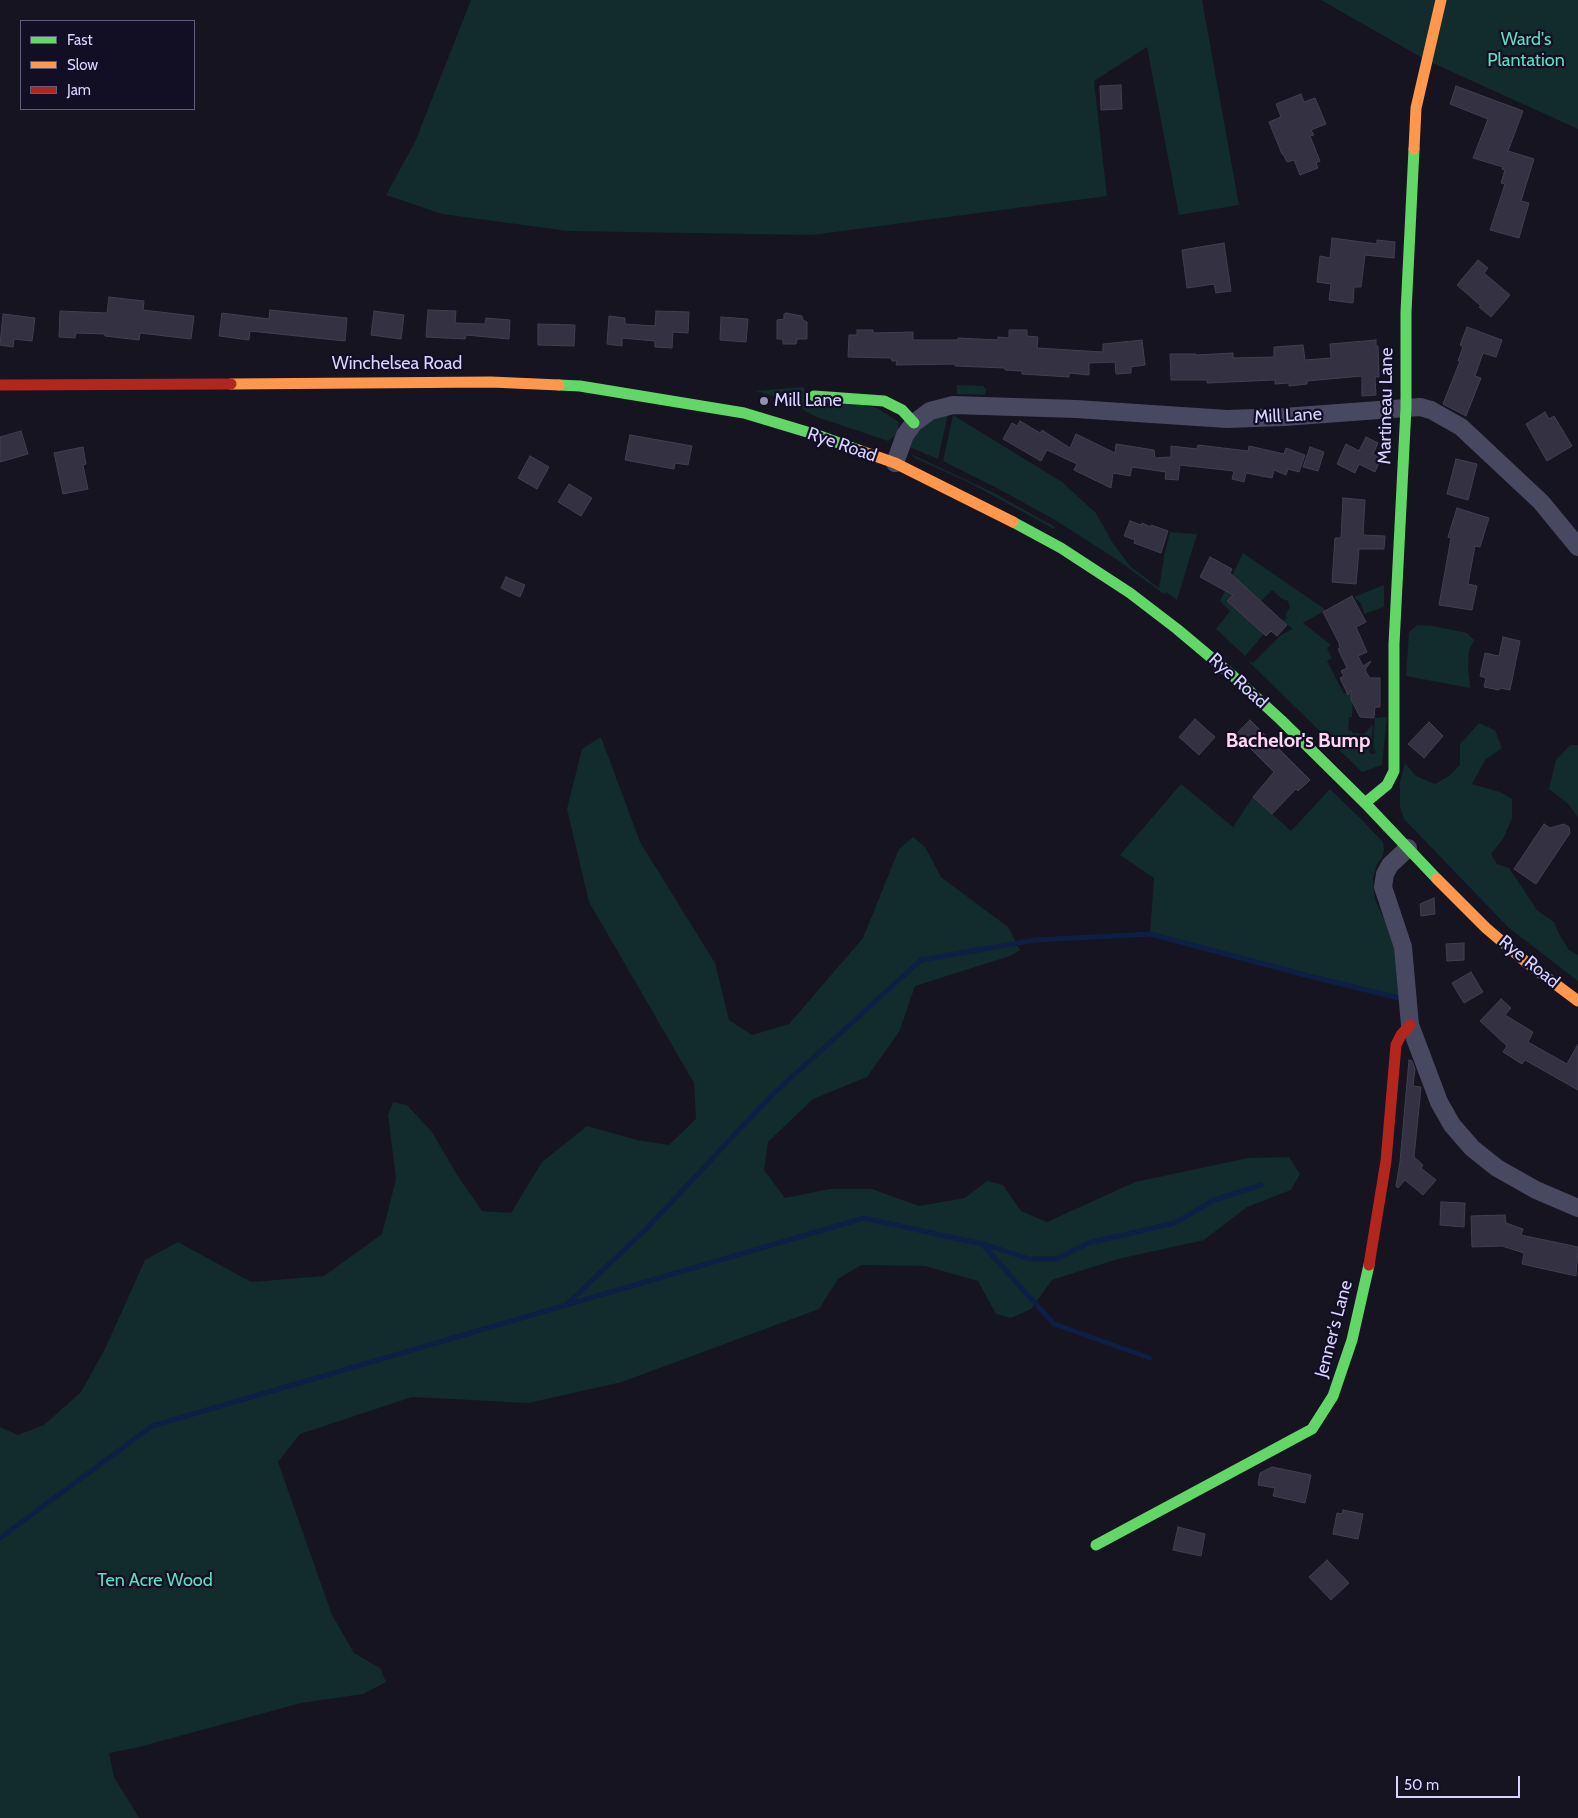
<!DOCTYPE html>
<style>
body{margin:0}
#map{position:relative;width:1578px;height:1818px;overflow:hidden;background:#161420;font-family:Cabin,sans-serif}
canvas{display:block}
.legend{position:absolute;left:20px;top:20px;width:175px;height:90px;box-sizing:border-box;background:#120f25;border:1px solid #615d7c;margin:0;padding:6px 9px;list-style:none;font-size:15px;color:#d8d3ff}
.legend li{display:flex;align-items:center;gap:10px;height:25px}
.legend b{width:25px;border:1px solid #615d7c}
.scale{position:absolute;left:1396px;top:1776px;width:124px;height:22px;box-sizing:border-box;border:2px solid #d8d3ff;border-top:0;padding-left:6px;font-size:15px;line-height:18px;white-space:nowrap;color:#d8d3ff;-webkit-text-stroke:4px #120f25;paint-order:stroke}
</style>
<div id="map">
<canvas width="1578" height="1818"></canvas>
<ul class="legend">
<li><b style="height:6px;background:#63d668"></b>Fast</li>
<li><b style="height:6px;background:#ff974d"></b>Slow</li>
<li><b style="height:6px;background:#b3261e"></b>Jam</li>
</ul>
<div class="scale">50 m</div>
</div>
<script>
const ctx = document.querySelector('canvas').getContext('2d');
ctx.lineJoin = 'round';
function fillPath(path, color) { ctx.fillStyle = color; ctx.fill(path, 'evenodd'); }
const shape = rows => new Path2D(rows.map(r => 'M' + r).join(''));
function strokePath(path, color, width, dash) { ctx.strokeStyle = color; ctx.lineWidth = width; ctx.lineCap = dash ? 'butt' : 'round'; ctx.setLineDash(dash || []); ctx.stroke(path); }
function write(font, color, halo, rows, align = 'center') {
  ctx.font = font + ' Cabin,sans-serif'; ctx.lineWidth = 4.5; ctx.setLineDash([]); ctx.textBaseline = 'middle'; ctx.strokeStyle = halo; ctx.fillStyle = color; for (const [text, x, y, turn = 0] of rows) {
    ctx.save(); ctx.translate(x, y); ctx.rotate((+turn || 0) * Math.PI / 180); ctx.textAlign = isNaN(turn) ? turn : align; if (halo) ctx.strokeText(text, 0, 0); ctx.fillText(text, 0, 0); ctx.restore();
  }
}
fillPath(shape([
 [471,0,1202,0,1239,205,1179,215,1147,47,1094,81,1107,196,812,235,568,231,442,214,386,195,415,142],
 [1321,0,1578,0,1578,129,1426,60],
 [957,385,983,386,986,389,985,395,957,394],
 [804,387,805,395,877,408,899,422,897,434,888,441,817,417,805,411,793,401,755,391],
 [948,414,938,459,909,447,910,441,928,422],
 [953,415,1062,482,1096,513,1112,542,1131,567,1159,588,1164,557,1170,532,1197,534,1177,600,1166,592,1164,594,1116,559,1055,520,997,488,943,461],
 [911,454,994,493,1055,527,1054,529,968,482,915,458],
 [1243,553,1326,610,1303,623,1331,645,1327,648,1332,658,1327,661,1344,694,1349,691,1353,696,1352,717,1349,717,1348,730,1352,731,1352,733,1364,734,1373,724,1371,748,1369,751,1371,754,1374,754,1376,752,1373,748,1375,718,1387,717,1382,765,1362,772,1249,662,1250,661,1253,663,1281,635,1293,629,1283,621,1287,618,1285,615,1290,607,1288,601,1281,598,1272,590,1261,601,1243,585,1228,601,1264,634,1245,656,1216,629,1230,611,1220,601],
 [1384,585,1384,607,1364,614,1361,603,1354,597],
 [1417,625,1433,626,1467,633,1474,640,1469,651,1468,666,1470,688,1406,676,1409,632],
 [1479,723,1495,730,1502,748,1485,760,1472,784,1500,792,1512,799,1512,818,1503,839,1491,854,1497,864,1509,868,1537,910,1554,922,1559,934,1569,950,1578,955,1578,981,1509,928,1404,819,1400,807,1400,782,1405,763,1416,776,1435,784,1449,776,1460,765,1460,744],
 [601,737,640,842,715,963,729,1020,752,1035,789,1024,863,938,899,849,913,837,925,847,941,877,1008,927,1020,950,1010,956,915,986,899,1032,867,1077,813,1099,768,1142,764,1170,785,1198,830,1189,872,1189,919,1206,965,1198,987,1181,1003,1185,1021,1211,1047,1222,1135,1182,1248,1158,1289,1157,1300,1174,1291,1190,1247,1207,1204,1240,1118,1259,1052,1280,1031,1309,1011,1318,996,1314,978,1281,925,1266,861,1265,838,1279,819,1309,622,1382,528,1403,412,1397,300,1434,278,1462,332,1615,354,1653,380,1668,386,1682,363,1694,301,1703,139,1747,109,1753,114,1777,139,1818,0,1818,0,1427,18,1435,44,1425,81,1392,105,1349,145,1260,178,1242,251,1282,324,1276,382,1234,396,1179,388,1115,393,1102,407,1105,432,1132,457,1175,482,1211,511,1213,542,1162,587,1126,637,1140,669,1145,696,1119,694,1083,589,902,567,809,582,749],
 [1570,745,1578,745,1578,817,1568,804,1549,789,1556,760],
 [1181,784,1233,827,1253,797,1291,831,1330,789,1361,819,1383,842,1384,850,1382,858,1377,864,1373,879,1375,900,1392,935,1404,999,1313,977,1150,934,1154,878,1120,855]
]), '#122b2c');
strokePath(shape([
 [984,1244,1029,1259,1057,1259,1088,1243,1175,1223,1214,1200,1261,1185],
 [567,1304,646,1229,772,1095,921,960,1035,940,1150,934,1313,977,1403,999],
 [0,1538,152,1426,864,1218,982,1244,1054,1324,1150,1358]
]), '#0d2043', 5);
const building = shape([
 [1121,85,1122,109,1101,110,1100,86,1121,85],
 [1456,86,1523,111,1508,151,1534,159,1521,201,1529,203,1519,238,1490,230,1505,184,1501,183,1505,170,1502,169,1503,167,1473,158,1488,119,1450,104,1456,86],
 [1301,94,1304,102,1315,98,1326,124,1311,130,1314,135,1310,136,1320,161,1316,163,1318,168,1300,175,1294,160,1287,162,1283,154,1282,154,1269,122,1281,117,1276,104,1301,94],
 [1332,238,1377,244,1377,240,1395,242,1394,258,1365,255,1361,287,1354,287,1353,303,1329,300,1331,284,1317,282,1320,256,1330,258,1332,238],
 [1224,243,1231,291,1216,293,1214,284,1187,288,1182,250,1224,243],
 [1478,260,1488,268,1484,273,1510,295,1491,317,1479,307,1481,306,1457,285,1478,260],
 [109,297,144,301,143,310,194,316,191,339,140,333,139,340,105,336,105,334,76,333,75,338,59,337,60,311,107,313,109,297],
 [270,310,347,318,345,341,250,331,249,340,219,336,222,313,269,319,270,310],
 [428,310,456,311,455,323,485,324,486,318,510,320,509,339,466,335,465,339,426,337,428,310],
 [374,311,404,315,401,339,371,335,374,311],
 [656,311,689,312,688,333,673,332,672,348,655,347,655,341,622,338,622,346,607,344,609,316,625,318,625,324,655,326,656,311],
 [786,313,802,316,803,320,807,322,807,339,797,339,796,344,783,344,783,339,777,339,777,320,784,319,784,314,786,314,786,313],
 [3,314,35,318,32,341,14,339,13,347,0,345,3,314],
 [721,317,748,319,746,342,720,340,721,317],
 [538,324,575,325,574,346,538,345,538,324],
 [1467,327,1502,340,1496,357,1483,353,1475,376,1481,378,1466,416,1443,404,1460,361,1458,361,1463,347,1460,345,1467,327],
 [857,330,873,330,873,333,913,332,913,340,958,340,958,338,998,340,998,337,1009,338,1009,330,1027,330,1027,336,1038,337,1037,348,1103,352,1103,344,1142,340,1145,365,1131,367,1131,373,1116,374,1115,362,1089,363,1089,375,1069,373,1069,377,1022,374,1022,371,1005,370,1005,368,955,366,955,364,896,365,897,361,892,361,891,358,848,357,849,335,857,335,857,330],
 [1376,340,1376,346,1378,346,1379,377,1375,377,1376,395,1362,396,1362,376,1307,381,1307,384,1289,386,1289,383,1275,384,1275,380,1207,383,1207,380,1171,380,1170,354,1196,354,1196,355,1233,353,1233,358,1274,357,1274,347,1303,345,1305,360,1331,358,1330,344,1376,340],
 [1545,412,1549,419,1554,416,1572,446,1547,461,1526,424,1545,412],
 [1020,421,1040,433,1042,430,1070,448,1076,434,1115,453,1116,444,1154,450,1155,458,1171,457,1171,446,1197,449,1198,445,1248,451,1249,446,1284,454,1286,448,1305,455,1299,472,1288,469,1286,475,1274,470,1272,478,1246,473,1244,482,1232,479,1234,471,1180,465,1178,480,1165,479,1166,472,1132,467,1130,476,1113,473,1111,488,1074,470,1077,464,1047,450,1041,461,1003,439,1012,423,1017,426,1020,421],
 [21,431,28,454,0,462,0,437,21,431],
 [630,435,692,446,688,465,675,463,674,469,625,460,630,435],
 [1366,437,1378,443,1373,454,1381,458,1375,472,1359,464,1355,473,1337,464,1346,444,1359,451,1366,437],
 [83,447,86,464,83,465,88,489,63,494,54,453,83,447],
 [1310,447,1324,452,1318,471,1303,467,1310,447],
 [530,456,549,467,537,489,518,478,530,456],
 [1456,459,1477,464,1468,500,1447,494,1456,459],
 [569,484,592,498,581,516,558,502,569,484],
 [1343,498,1365,500,1363,535,1385,536,1384,549,1359,549,1356,584,1332,582,1335,538,1341,538,1343,498],
 [1457,508,1489,518,1480,547,1475,546,1468,584,1477,586,1472,610,1439,605,1451,538,1448,537,1457,508],
 [1130,521,1141,525,1142,523,1151,527,1151,525,1168,531,1161,553,1134,543,1135,540,1124,536,1130,521],
 [1210,557,1232,569,1230,573,1287,625,1277,636,1271,631,1266,636,1227,601,1233,595,1200,577,1210,557],
 [506,577,525,585,520,597,501,588,506,577],
 [1352,596,1366,622,1356,627,1367,652,1358,656,1363,666,1371,661,1365,670,1370,678,1380,678,1380,707,1375,707,1374,718,1360,717,1351,699,1351,690,1348,695,1340,678,1344,676,1341,671,1347,668,1338,649,1340,648,1339,643,1323,612,1352,596],
 [1503,637,1520,641,1510,690,1500,688,1499,690,1484,687,1486,678,1480,676,1485,653,1499,656,1503,637],
 [1195,719,1215,737,1199,755,1179,737,1195,719],
 [1250,720,1310,780,1298,791,1296,789,1272,814,1253,797,1274,772,1236,734,1250,720],
 [1429,722,1443,736,1424,758,1408,744,1429,722],
 [1544,824,1550,828,1564,824,1569,827,1570,833,1536,884,1514,869,1544,824],
 [1434,898,1435,914,1421,916,1420,904,1434,898],
 [1464,943,1464,960,1447,961,1446,944,1464,943],
 [1471,972,1483,992,1464,1003,1452,983,1471,972],
 [1501,999,1511,1008,1505,1015,1533,1032,1528,1042,1567,1064,1578,1044,1578,1090,1525,1060,1522,1064,1503,1052,1507,1046,1480,1021,1501,999],
 [1409,1060,1412,1061,1415,1069,1413,1086,1421,1087,1414,1157,1423,1165,1421,1168,1436,1180,1423,1195,1405,1180,1398,1188,1396,1186,1400,1162,1409,1060],
 [1441,1202,1465,1203,1464,1227,1440,1225,1441,1202],
 [1505,1215,1506,1223,1523,1229,1521,1235,1578,1247,1576,1276,1522,1264,1524,1253,1502,1246,1472,1247,1471,1216,1505,1215],
 [1272,1467,1311,1475,1305,1503,1273,1496,1275,1488,1258,1485,1260,1473,1272,1467],
 [1343,1510,1363,1514,1358,1539,1333,1534,1337,1513,1342,1514,1343,1510],
 [1178,1527,1205,1534,1201,1556,1173,1550,1178,1527],
 [1327,1560,1349,1583,1331,1600,1309,1577,1327,1560]
]);
fillPath(building, '#343142');
strokePath(building, '#433e53', 1);
strokePath(shape([
 [895,463,905,435,914,423,930,411,953,405,1076,409,1227,419,1284,417,1420,407,1431,410,1461,427,1541,502,1578,547],
 [1408,848,1390,865,1385,874,1383,887,1403,947,1410,1025,1439,1102,1452,1125,1472,1148,1497,1168,1536,1190,1578,1208]
]), '#494861', 18);
strokePath(shape([
 [559,385,580,386,744,413,817,435,858,450],
 [814,396,884,401,902,410,914,423],
 [1013,522,1061,548,1130,593,1177,629,1233,676,1281,720,1365,803,1437,879],
 [1365,803,1387,785,1394,771,1394,644,1406,408,1406,312,1414,149],
 [1096,1545,1312,1429,1333,1396,1352,1340,1369,1265]
]), '#63d668', 11);
strokePath(shape([
 [1414,149,1416,108,1441,0],
 [231,384,491,382,559,385],
 [858,450,895,463,1013,522],
 [1437,879,1486,928,1526,962,1578,1001]
]), '#ff974d', 11);
strokePath(shape([
 [0,385,231,384],
 [1369,1265,1386,1161,1396,1045,1401,1035,1410,1025]
]), '#b3261e', 11);
for (const [x, y, r, color] of [
 [764,401,5,"#9490b1"]
]) { const dot = new Path2D(); dot.arc(x, y, r, 0, 2 * Math.PI); ctx.fillStyle = color; ctx.fill(dot); strokePath(dot, '#120f25', 2); }
write('18px', '#5de0c0', '#120f25', [
 ["Ward's",1526,40],
 ["Plantation",1526,61],
 ["Ten Acre Wood",155,1581]
]);
write('18px', '#d8d3ff', '#120f25', [
 ["Winchelsea Road",397,364],
 ["Martineau Lane",1386,406,-89],
 ["Mill Lane",1288,416,-3],
 ["Rye Road",842,445,19],
 ["Rye Road",1238,681,42],
 ["Rye Road",1529,962,39],
 ["Jenner's Lane",1334,1329,-75]
]);
write('18px', '#d8d3ff', '#120f25', [
 ["Mill Lane",774,401]
], 'left');
write('bold 20px', '#ffd5ef', '#120f25', [
 ["Bachelor's Bump",1298,741]
]);
</script>
